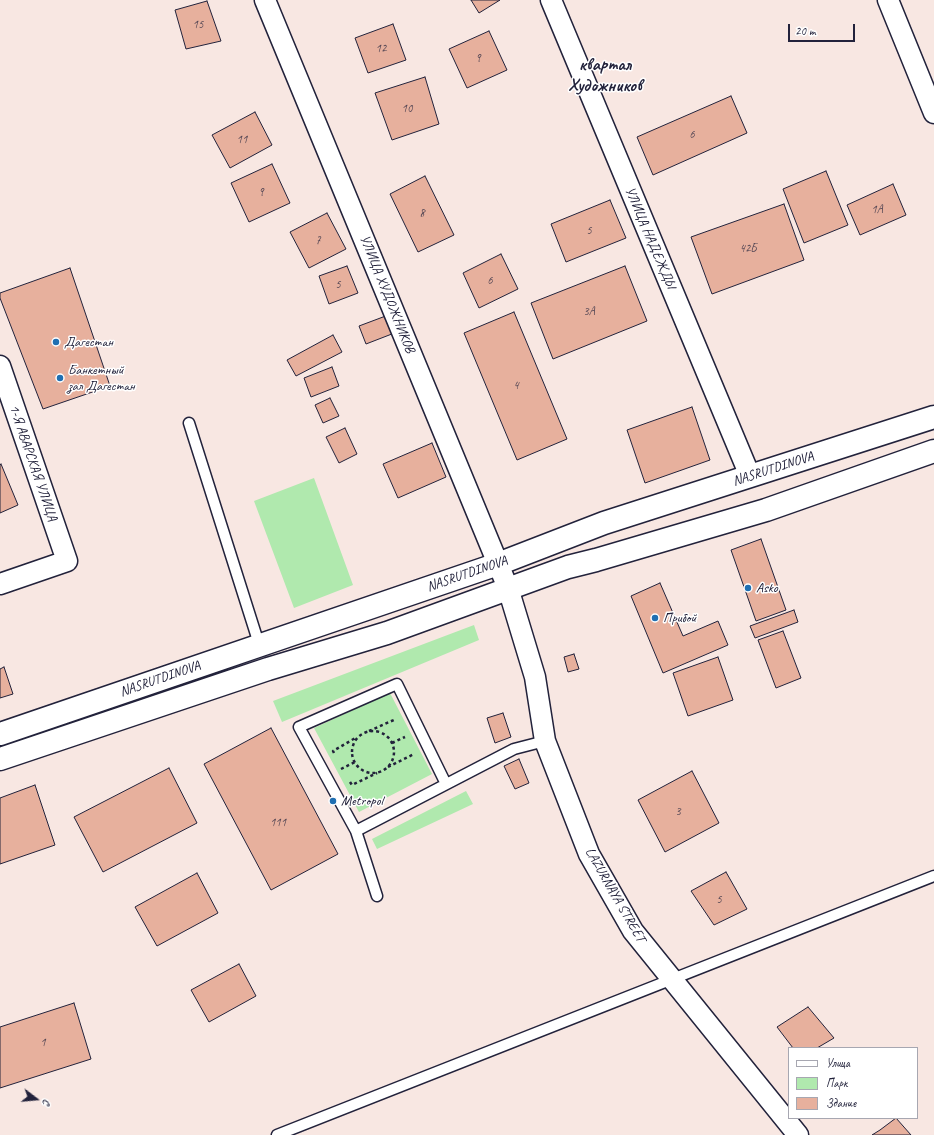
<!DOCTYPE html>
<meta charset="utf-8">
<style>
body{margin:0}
#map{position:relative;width:934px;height:1135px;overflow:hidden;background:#f8e7e2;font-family:Caveat,sans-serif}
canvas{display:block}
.legend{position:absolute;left:788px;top:1047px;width:130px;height:72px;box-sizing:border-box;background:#fff;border:1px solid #a7a7b1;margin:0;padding:5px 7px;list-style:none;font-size:12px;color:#22223b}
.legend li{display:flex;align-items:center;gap:8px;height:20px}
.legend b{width:20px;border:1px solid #a7a7b1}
.north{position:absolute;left:16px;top:1079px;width:40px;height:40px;-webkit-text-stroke:3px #fff;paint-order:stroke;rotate:106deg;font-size:11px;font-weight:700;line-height:16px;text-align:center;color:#22223b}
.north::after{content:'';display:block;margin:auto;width:14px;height:18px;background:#22223b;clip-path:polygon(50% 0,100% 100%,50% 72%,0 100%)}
.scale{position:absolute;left:788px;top:24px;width:67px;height:18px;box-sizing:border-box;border:2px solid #22223b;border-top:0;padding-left:5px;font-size:12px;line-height:14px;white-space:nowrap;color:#22223b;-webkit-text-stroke:3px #fff;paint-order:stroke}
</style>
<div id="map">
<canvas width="934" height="1135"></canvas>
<ul class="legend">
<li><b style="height:5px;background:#fff"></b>Улица</li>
<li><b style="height:11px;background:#b0e9ae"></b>Парк</li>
<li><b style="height:11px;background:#e7b09d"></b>Здание</li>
</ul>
<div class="north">С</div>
<div class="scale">20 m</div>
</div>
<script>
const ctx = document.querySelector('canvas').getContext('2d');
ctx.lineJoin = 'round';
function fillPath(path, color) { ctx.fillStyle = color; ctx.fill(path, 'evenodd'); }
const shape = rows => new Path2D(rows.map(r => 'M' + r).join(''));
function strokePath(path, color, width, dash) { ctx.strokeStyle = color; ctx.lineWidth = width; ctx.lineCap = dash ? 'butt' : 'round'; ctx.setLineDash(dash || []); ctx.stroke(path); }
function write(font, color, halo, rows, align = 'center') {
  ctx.font = font + ' Caveat,sans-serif'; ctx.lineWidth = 3; ctx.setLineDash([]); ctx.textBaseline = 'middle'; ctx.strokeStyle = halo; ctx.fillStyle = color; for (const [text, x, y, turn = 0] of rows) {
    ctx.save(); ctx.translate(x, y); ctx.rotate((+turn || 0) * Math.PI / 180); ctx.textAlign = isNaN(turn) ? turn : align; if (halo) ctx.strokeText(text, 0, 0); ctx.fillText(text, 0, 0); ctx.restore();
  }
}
fillPath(shape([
 [314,478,353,585,294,608,254,501],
 [474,625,479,640,282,722,273,701],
 [390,693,432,774,359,812,314,728],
 [466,791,473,804,377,849,372,839]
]), '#b0e9ae');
const building = shape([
 [471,0,500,0,479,13,471,0],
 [207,1,221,41,186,49,175,10,207,1],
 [393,24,406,60,368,73,355,38,393,24],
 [489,31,507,70,467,88,449,49,489,31],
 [425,77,439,124,392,140,375,93,425,77],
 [731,96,747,133,653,175,637,137,731,96],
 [255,112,272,145,230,168,212,135,255,112],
 [272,164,290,203,249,222,231,183,272,164],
 [826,171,848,225,804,243,783,189,826,171],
 [425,176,454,235,418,252,390,194,425,176],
 [893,184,906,215,860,235,847,205,893,184],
 [610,200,626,238,566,262,551,224,610,200],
 [784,204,804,260,712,294,691,237,784,204],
 [327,213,346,249,309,268,290,232,327,213],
 [501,254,518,289,479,308,463,273,501,254],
 [347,266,358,293,329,304,319,276,347,266],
 [625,266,647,321,553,359,531,303,625,266],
 [70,268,110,386,43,409,0,298,0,293,70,268],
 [514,312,567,439,517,460,464,333,514,312],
 [391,314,397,332,366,344,359,326,391,314],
 [333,335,342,352,296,376,287,360,333,335],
 [332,367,339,386,311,397,304,378,332,367],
 [330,398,339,416,323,423,315,405,330,398],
 [692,407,710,460,645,483,627,430,692,407],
 [345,428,357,454,339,463,326,437,345,428],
 [432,443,446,477,398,498,383,464,432,443],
 [1,464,18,505,0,513,0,465,1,464],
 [761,539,786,610,756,621,731,550,761,539],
 [660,583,683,636,718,621,728,645,663,673,631,596,660,583],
 [794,610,798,622,755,638,750,626,794,610],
 [783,631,801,678,776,688,758,640,783,631],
 [574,654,579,669,568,672,564,657,574,654],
 [718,657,733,700,688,716,673,673,718,657],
 [4,667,13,694,0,698,0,669,4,667],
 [503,713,511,737,495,743,487,718,503,713],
 [271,728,338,854,271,890,204,764,271,728],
 [519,759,529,783,515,789,504,766,519,759],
 [169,768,197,823,103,872,74,817,169,768],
 [692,771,719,823,665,852,638,800,692,771],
 [35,785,55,845,0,864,0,798,35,785],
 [726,872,747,909,714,925,691,891,726,872],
 [197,873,218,913,157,946,135,907,197,873],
 [239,964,256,996,209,1022,191,990,239,964],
 [74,1003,91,1059,0,1088,0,1027,74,1003],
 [808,1007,834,1038,817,1048,793,1048,777,1027,808,1007],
 [896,1118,911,1135,872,1135,880,1130,896,1118]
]);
fillPath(building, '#e7b09d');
strokePath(building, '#22223b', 1);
const service = shape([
 [189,423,259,644],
 [356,831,514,749,545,741],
 [377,896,356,831,299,727,397,684,446,784],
 [277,1135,934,876]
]);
const minor = shape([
 [265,0,508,588,535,677,545,741,589,854,633,931,798,1135],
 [551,0,750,476],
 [888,0,934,113],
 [0,366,67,561,0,584]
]);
const secondary = shape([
 [0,734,498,564,604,523,934,417],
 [0,759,268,669,387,633,568,567,596,560,766,510,934,451]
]);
strokePath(service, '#22223b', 13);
strokePath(minor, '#22223b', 23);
strokePath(secondary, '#22223b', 25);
strokePath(shape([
 [369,731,396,719],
 '352 752a21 21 0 1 1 42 0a21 21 0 1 1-42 0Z',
 [392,743,405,737],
 [334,753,333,751,357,737],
 [388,767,414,754],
 [341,769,355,762],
 [350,782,352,785,377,773]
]), '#22223b', 2.5, [3, 3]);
strokePath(service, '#fff', 10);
strokePath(minor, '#fff', 20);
strokePath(secondary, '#fff', 22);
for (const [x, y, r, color] of [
 [56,342,4,"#1f6fb2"],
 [60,378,4,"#1f6fb2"],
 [748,588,4,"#1f6fb2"],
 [655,618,4,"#1f6fb2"],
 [333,801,4,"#1f6fb2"]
]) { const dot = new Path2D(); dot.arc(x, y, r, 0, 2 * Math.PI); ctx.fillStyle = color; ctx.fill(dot); strokePath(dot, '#fff', 1.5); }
write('12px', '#534654', null, [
 ["15",198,25],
 ["12",381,49],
 ["9",478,59],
 ["10",407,109],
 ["6",692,135],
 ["11",242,140],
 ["9",261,193],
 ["1А",877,210],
 ["8",422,214],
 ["5",589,231],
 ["7",318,241],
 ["42Б",748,249],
 ["6",490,281],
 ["5",338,285],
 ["3А",589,312],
 ["4",516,386],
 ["3",678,812],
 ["111",278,823],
 ["5",719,900],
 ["1",43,1043]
]);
write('14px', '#22223b', '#fff', [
 ["УЛИЦА НАДЕЖДЫ",650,238,67],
 ["УЛИЦА ХУДОЖНИКОВ",387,294,68],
 ["1-Я АВАРСКАЯ УЛИЦА",33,463,71],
 ["NASRUTDINOVA",773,469,-18],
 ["NASRUTDINOVA",467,574,-19],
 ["NASRUTDINOVA",160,679,-19],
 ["LAZURNAYA STREET",615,895,60]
]);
write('14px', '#22223b', '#fff', [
 ["Дагестан",64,342],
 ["Банкетный",68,370],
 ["зал Дагестан",68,386],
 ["Asko",756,588],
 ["Прибой",663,618],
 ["Metropol",341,801]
], 'left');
write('bold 18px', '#22223b', '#fff', [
 ["квартал",605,65],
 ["Художников",605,86]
]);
</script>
